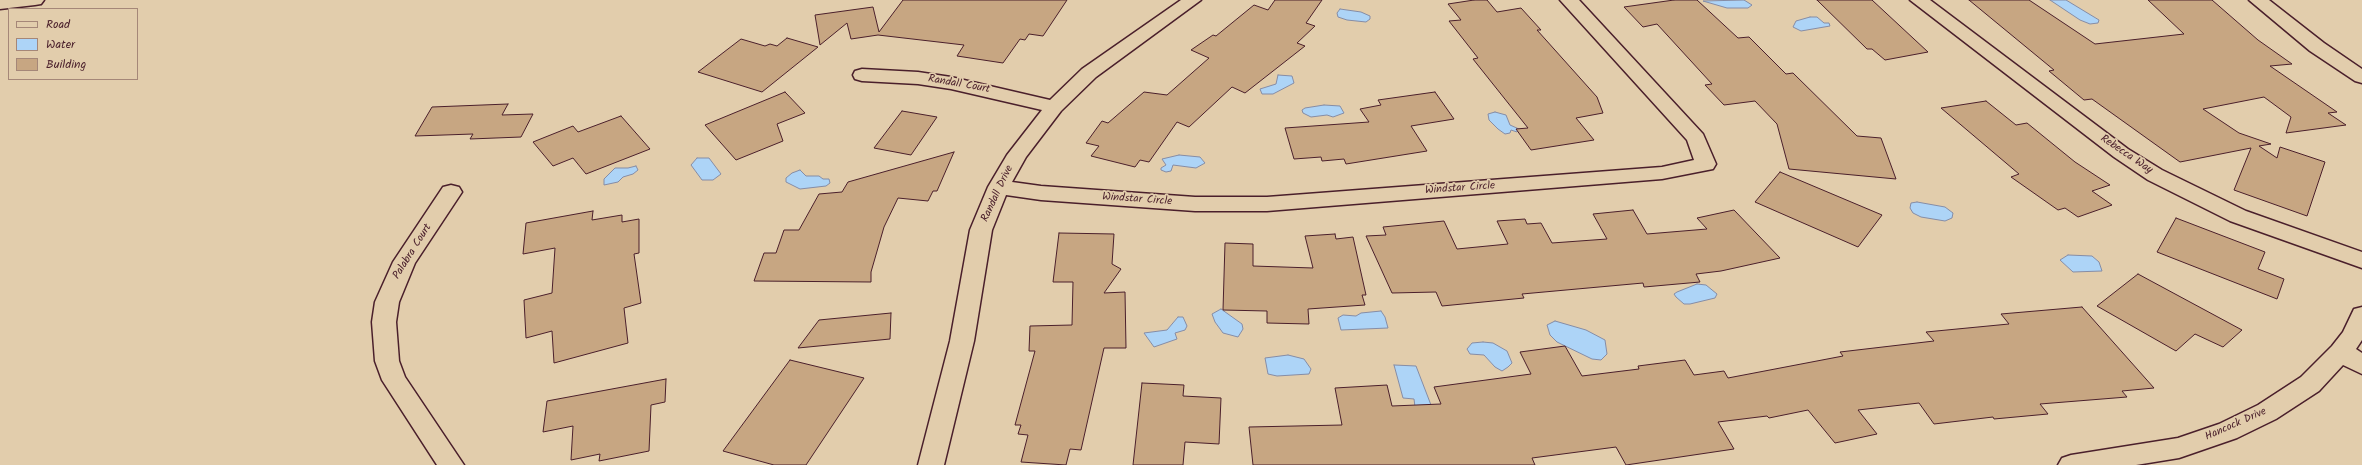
<!DOCTYPE html>
<style>
body{margin:0}
#map{position:relative;width:2362px;height:465px;overflow:hidden;background:#e2cdac;font-family:Kalam,sans-serif}
canvas{display:block}
.legend{position:absolute;left:8px;top:8px;width:130px;height:72px;box-sizing:border-box;background:#e2cdac;border:1px solid #a58778;margin:0;padding:5px 7px;list-style:none;font-size:12px;color:#4a1f2b}
.legend li{display:flex;align-items:center;gap:8px;height:20px}
.legend b{width:20px;border:1px solid #a58778}
</style>
<div id="map">
<canvas width="2362" height="465"></canvas>
<ul class="legend">
<li><b style="height:5px;background:#e2cdac"></b>Road</li>
<li><b style="height:11px;background:#add4f7"></b>Water</li>
<li><b style="height:11px;background:#c7a682"></b>Building</li>
</ul>
</div>
<script>
const ctx = document.querySelector('canvas').getContext('2d');
ctx.lineJoin = 'round';
function fillPath(path, color) { ctx.fillStyle = color; ctx.fill(path, 'evenodd'); }
const shape = rows => new Path2D(rows.map(r => 'M' + r).join(''));
function strokePath(path, color, width, dash) { ctx.strokeStyle = color; ctx.lineWidth = width; ctx.lineCap = dash ? 'butt' : 'round'; ctx.setLineDash(dash || []); ctx.stroke(path); }
function write(font, color, halo, rows, align = 'center') {
  ctx.font = font + ' Kalam,sans-serif'; ctx.lineWidth = 3.5; ctx.setLineDash([]); ctx.textBaseline = 'middle'; ctx.strokeStyle = halo; ctx.fillStyle = color; for (const [text, x, y, turn = 0] of rows) {
    ctx.save(); ctx.translate(x, y); ctx.rotate((+turn || 0) * Math.PI / 180); ctx.textAlign = isNaN(turn) ? turn : align; if (halo) ctx.strokeText(text, 0, 0); ctx.fillText(text, 0, 0); ctx.restore();
  }
}
const water = shape([
 [1744,0,1752,5,1748,8,1727,8,1703,1,1744,0],
 [2050,0,2066,0,2099,20,2098,23,2090,24,2080,20,2050,0],
 [1340,9,1361,12,1370,16,1370,19,1366,22,1347,20,1338,17,1337,13,1340,9],
 [1810,17,1817,17,1824,23,1829,23,1830,26,1801,31,1793,27,1796,21,1810,17],
 [1278,75,1292,76,1294,83,1273,94,1262,94,1260,89,1276,84,1278,75],
 [1324,105,1340,106,1344,113,1333,117,1327,115,1311,117,1303,113,1302,110,1305,108,1324,105],
 [1495,112,1506,115,1510,125,1519,129,1517,132,1511,130,1510,133,1505,134,1498,129,1489,120,1488,114,1495,112],
 [1179,155,1200,157,1205,163,1196,168,1173,165,1171,171,1166,172,1161,170,1161,168,1166,165,1162,159,1179,155],
 [697,158,709,158,721,174,713,180,702,180,691,165,697,158],
 [636,166,638,170,633,174,623,177,618,182,604,185,604,179,615,168,628,168,636,166],
 [800,170,806,176,819,176,823,179,829,179,830,183,826,186,800,189,786,182,786,178,792,173,800,170],
 [1917,202,1945,207,1953,213,1952,218,1945,221,1921,217,1913,213,1910,208,1911,203,1917,202],
 [2068,255,2092,256,2099,262,2102,271,2073,272,2060,260,2068,255],
 [1697,284,1706,285,1717,294,1715,298,1690,304,1684,304,1676,297,1674,294,1677,292,1697,284],
 [1221,309,1242,324,1243,329,1238,337,1223,333,1215,322,1212,314,1221,309],
 [1381,311,1385,317,1388,328,1341,330,1338,318,1343,315,1356,316,1361,313,1381,311],
 [1178,317,1183,317,1187,326,1185,330,1175,333,1177,339,1154,347,1144,333,1167,330,1178,317],
 [1555,321,1586,330,1605,340,1607,354,1601,360,1592,359,1557,342,1550,335,1547,325,1555,321],
 [1483,342,1493,343,1507,351,1512,363,1508,367,1502,371,1495,367,1484,355,1470,354,1467,349,1472,343,1483,342],
 [1288,355,1304,359,1311,369,1309,374,1277,376,1268,374,1265,358,1288,355],
 [1394,365,1416,366,1431,405,1415,407,1414,399,1403,398,1394,365]
]);
fillPath(water, '#add4f7');
strokePath(water, '#858ca5', 1);
const building = shape([
 [903,0,1067,0,1043,36,1029,34,1025,40,1020,39,1003,63,957,56,964,45,878,35,851,39,847,23,820,45,815,15,873,7,879,32,903,0],
 [1275,0,1322,0,1306,23,1315,26,1297,43,1305,46,1245,93,1232,87,1189,127,1177,122,1149,162,1140,160,1135,167,1091,156,1099,146,1086,143,1102,121,1108,123,1144,92,1167,95,1209,58,1191,50,1213,35,1216,36,1254,5,1268,10,1275,0],
 [1474,0,1487,0,1497,12,1521,8,1541,30,1537,30,1597,97,1603,113,1576,118,1594,140,1531,150,1516,129,1528,128,1473,59,1478,58,1449,21,1461,20,1448,4,1474,0],
 [1674,0,1697,0,1738,38,1749,37,1786,74,1793,73,1857,136,1881,138,1896,179,1789,169,1777,124,1755,101,1724,105,1705,85,1712,84,1657,24,1643,27,1624,7,1674,0],
 [1817,0,1872,0,1928,52,1885,60,1872,49,1867,49,1817,0],
 [1969,0,2029,0,2095,44,2184,34,2148,0,2212,0,2258,40,2292,64,2270,66,2337,112,2328,113,2346,125,2286,133,2291,117,2264,97,2203,109,2239,133,2271,144,2259,146,2277,158,2280,147,2325,162,2307,216,2234,190,2251,148,2180,162,2092,99,2084,100,2049,71,2054,70,1969,0],
 [787,38,818,47,762,92,698,72,741,39,765,46,770,44,777,46,787,38],
 [785,92,805,113,777,124,783,141,736,160,705,125,785,92],
 [1435,92,1454,119,1411,126,1427,151,1346,164,1344,159,1322,161,1321,157,1294,159,1285,128,1369,122,1360,109,1381,105,1378,100,1435,92],
 [1986,101,2016,125,2027,123,2075,162,2110,185,2092,191,2112,205,2078,217,2065,208,2058,210,2011,177,2019,174,1941,108,1986,101],
 [508,104,502,115,533,114,521,137,470,139,473,134,415,136,432,107,508,104],
 [902,111,937,117,911,155,874,148,902,111],
 [621,116,650,149,586,174,573,158,553,166,533,142,573,126,578,132,621,116],
 [954,152,937,191,933,191,928,201,898,198,884,227,871,272,871,282,754,281,764,253,776,253,784,230,799,230,819,194,842,192,848,182,954,152],
 [1780,172,1882,215,1858,247,1755,202,1780,172],
 [1633,210,1647,234,1707,229,1697,218,1734,210,1780,258,1721,271,1696,274,1700,282,1644,287,1643,283,1522,294,1524,298,1442,306,1436,292,1392,293,1366,236,1386,235,1383,227,1444,221,1457,249,1508,244,1497,221,1525,219,1527,224,1541,223,1552,243,1607,239,1593,214,1633,210],
 [593,211,592,220,622,215,622,222,639,219,639,253,634,254,641,303,624,308,628,343,554,363,552,331,526,338,524,300,552,293,555,248,523,254,526,223,593,211],
 [2176,218,2265,252,2258,269,2284,279,2277,299,2157,252,2176,218],
 [1059,233,1114,234,1112,264,1121,269,1104,293,1125,292,1126,348,1104,348,1081,450,1070,449,1066,465,1021,462,1028,435,1018,434,1021,425,1015,425,1035,351,1029,351,1030,326,1072,325,1073,282,1053,282,1059,233],
 [1335,234,1336,239,1353,237,1366,295,1362,295,1365,305,1308,309,1309,324,1267,323,1267,311,1223,310,1225,243,1253,244,1253,266,1313,268,1305,236,1335,234],
 [2138,274,2242,330,2223,347,2195,334,2176,351,2097,306,2138,274],
 [2082,307,2154,388,2122,391,2127,397,2040,404,2048,414,1994,419,1993,417,1934,424,1919,403,1858,410,1877,434,1835,443,1808,410,1769,418,1767,416,1718,422,1734,449,1626,465,1616,447,1532,458,1535,465,1253,465,1249,427,1342,425,1335,388,1387,385,1392,406,1441,404,1434,387,1531,374,1520,352,1565,346,1582,376,1639,369,1638,366,1685,360,1694,375,1724,371,1728,378,1843,356,1840,352,1934,341,1926,332,2009,324,2001,314,2082,307],
 [891,313,890,339,798,348,819,320,891,313],
 [790,360,864,378,806,465,774,465,723,451,790,360],
 [666,379,665,402,651,405,649,451,599,461,600,454,571,460,573,426,543,432,547,401,666,379],
 [1142,383,1184,385,1183,396,1221,398,1219,444,1185,442,1183,465,1133,465,1142,383]
]);
fillPath(building, '#c7a682');
strokePath(building, '#4a1f2b', 1);
const minor = shape([
 [0,0,44,0,41,4,35,5,0,9,0,0],
 [1181,0,1201,0,1096,77,1061,111,1026,157,1012,182,1041,186,1195,197,1267,197,1662,167,1694,160,1687,140,1560,0,1579,0,1703,134,1716,164,1713,169,1662,179,1267,211,1195,211,1041,200,1006,195,992,230,974,341,944,465,918,465,950,341,970,230,988,187,1007,155,1042,110,951,89,918,84,862,81,855,79,853,75,855,71,862,69,918,72,951,77,1050,100,1082,69,1181,0],
 [1910,0,1930,0,2128,149,2162,170,2246,211,2362,252,2362,268,2230,221,2148,180,2114,157,1910,0],
 [2249,0,2269,0,2324,43,2362,69,2362,83,2355,81,2310,51,2249,0],
 [451,185,459,187,462,192,415,263,399,302,396,322,399,361,405,377,464,465,437,465,382,380,375,361,372,322,375,302,393,262,443,187,451,185],
 [2362,307,2362,340,2356,349,2362,353,2362,374,2343,365,2319,391,2276,419,2237,438,2179,458,2136,465,2058,465,2062,458,2071,455,2178,438,2219,424,2258,405,2301,377,2332,346,2343,332,2354,309,2362,307]
]);
strokePath(minor, '#4a1f2b', 3);
fillPath(minor, '#e2cdac');
write('11px', '#4a1f2b', '#e2cdac', [
 ["Randall Court",959,85,10],
 ["Rebecca Way",2126,155,34],
 ["Windstar Circle",1460,189,-4],
 ["Randall Drive",998,194,-65],
 ["Windstar Circle",1137,200,4],
 ["Palabra Court",413,252,-58],
 ["Hancock Drive",2236,425,-24]
]);
</script>
